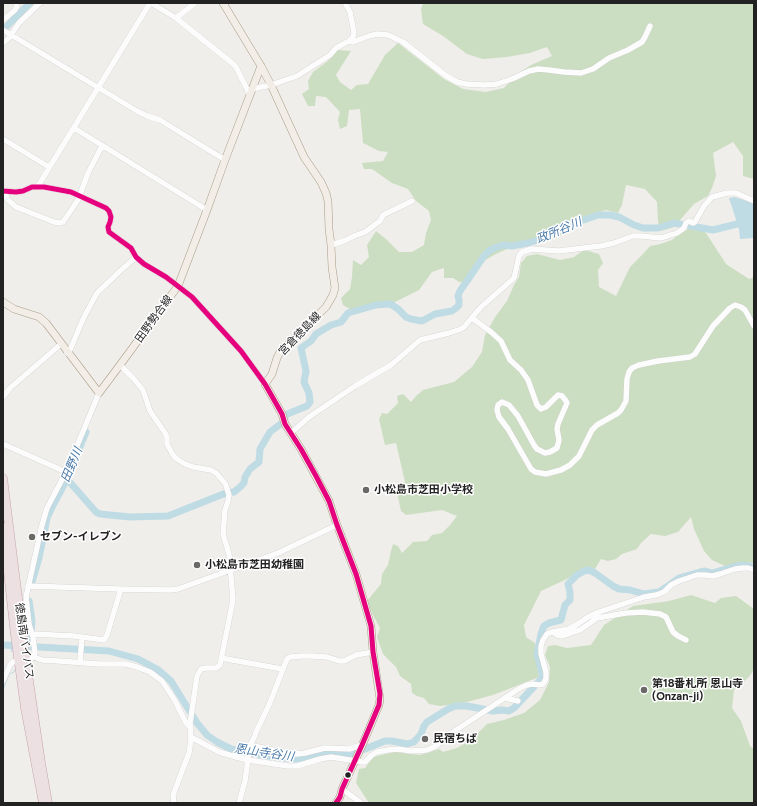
<!DOCTYPE html>
<meta charset="utf-8">
<style>
body{margin:0}
#map{position:relative;width:757px;height:806px;overflow:hidden;background:#f0eeeb;font-family:Figtree,sans-serif}
canvas{display:block}
.frame{position:absolute;inset:0;border:4px solid #222;pointer-events:none}
</style>
<div id="map">
<canvas width="757" height="806"></canvas>
<div class="frame"></div>
</div>
<script>
const ctx = document.querySelector('canvas').getContext('2d');
ctx.lineJoin = 'round';
function fillPath(path, color) { ctx.fillStyle = color; ctx.fill(path, 'evenodd'); }
const shape = rows => new Path2D(rows.map(r => 'M' + r).join(''));
function strokePath(path, color, width, dash) { ctx.strokeStyle = color; ctx.lineWidth = width; ctx.lineCap = dash ? 'butt' : 'round'; ctx.setLineDash(dash || []); ctx.stroke(path); }
function write(font, color, halo, rows, align = 'center') {
  ctx.font = font + ' Figtree,"Noto Sans JP",sans-serif'; ctx.lineWidth = 3; ctx.setLineDash([]); ctx.textBaseline = 'middle'; ctx.strokeStyle = halo; ctx.fillStyle = color; for (const [text, x, y, turn = 0] of rows) {
    ctx.save(); ctx.translate(x, y); ctx.rotate((+turn || 0) * Math.PI / 180); ctx.textAlign = isNaN(turn) ? turn : align; if (halo) ctx.strokeText(text, 0, 0); ctx.fillText(text, 0, 0); ctx.restore();
  }
}
fillPath(shape([
 [423,3,754,3,754,179,743,176,743,156,733,142,713,153,716,176,712,188,708,196,694,204,674,227,661,231,658,222,657,202,645,189,626,185,622,205,618,213,606,210,591,215,575,225,557,238,537,243,524,240,509,248,494,255,482,262,470,283,459,282,453,278,444,278,444,268,432,272,419,290,395,302,375,304,353,311,343,305,341,298,350,289,352,277,353,260,361,265,369,257,367,245,376,231,387,240,399,252,412,252,424,245,426,233,431,220,429,211,416,201,408,189,392,183,372,169,364,169,362,163,383,161,388,152,379,151,363,143,360,109,349,110,347,126,340,129,338,120,340,112,326,97,316,96,315,106,308,106,302,94,309,89,308,81,313,72,328,61,338,50,351,51,336,75,340,82,351,90,357,85,368,84,385,55,398,43,444,79,463,89,486,92,504,88,517,74,531,65,552,56,547,47,530,53,507,57,483,59,467,54,443,36,423,24,421,9],
 [691,228,704,230,726,264,749,279,754,277,754,563,740,562,727,567,712,560,704,551,694,529,691,517,678,532,665,536,651,534,641,543,637,549,622,554,616,559,608,561,601,559,595,569,581,569,567,579,541,591,524,625,526,637,535,643,537,666,539,677,493,695,463,703,440,706,429,704,424,698,417,696,412,693,411,684,400,676,396,667,383,654,377,637,380,628,373,615,367,601,381,584,382,574,388,565,391,551,393,544,398,546,402,553,413,542,427,541,432,535,442,533,450,525,457,516,442,510,406,515,401,511,398,497,394,489,405,482,396,443,385,445,379,419,382,413,387,414,398,403,397,396,403,394,411,402,416,396,423,390,454,382,472,367,482,352,485,335,495,317,507,301,514,285,519,277,521,263,527,256,537,254,560,260,574,257,584,250,599,254,603,263,598,270,599,287,616,296,630,267,641,256,650,246,660,244,672,240,683,231],
 [691,595,715,603,721,598,736,596,754,609,754,669,749,677,734,690,732,708,741,721,750,746,754,749,754,803,369,803,356,783,359,769,365,768,373,757,394,752,420,755,439,749,443,752,457,748,471,740,487,724,504,720,524,713,540,700,549,682,550,667,545,655,548,646,555,645,567,648,591,645,604,625,633,606,669,601]
]), '#cbdec1');
fillPath(shape([
 [734,197,754,203,754,238,740,239,739,229,729,198]
]), '#bfdbe3');
strokePath(shape([
 [10,645,12,652],
 [3,690,9,674,14,672,14,670]
]), '#bfdbe3', 1);
strokePath(shape([
 [3,30,30,3],
 [285,419,285,415,307,406,310,402,309,393,304,382,306,371,301,348,311,341,316,334,331,325,341,322,348,313,376,305,389,304,392,305,398,309,406,317,411,319,422,321,435,314,452,311,456,308,459,305,459,300,458,296,460,291,484,256,490,250,497,247,504,245,512,246,528,243,545,238,555,230,563,227,598,215,610,215,619,217,634,225,643,228,658,228,674,223,713,230,741,223],
 [67,479,96,512,100,514,130,517,168,516,226,493,234,492,239,488,244,483,245,477,250,469,259,462,260,449,270,432,282,423],
 [31,585,39,558,47,518,52,507,67,479,86,432],
 [29,601,32,621,30,646],
 [3,645,109,651,138,659,157,669,171,681,197,723,207,735,217,742,231,749,245,752,267,756,295,759,303,759,325,752,345,754,353,753,365,749,385,741,392,741,407,744,414,742,421,734,424,726,427,722,448,709,455,706,467,706,493,711,502,710,509,711,514,708,543,677,537,654,541,634,543,628,544,626,549,623,561,620,565,605,570,600,570,592,568,584,577,575,584,571,589,570,595,573,613,586,619,589,630,590,644,594,659,592,679,578,700,572,705,571,712,573,740,565,750,566]
]), '#bfdbe3', 7);
const minor = shape([
 [151,3,176,18,232,63,236,67,250,95],
 [176,18,195,3],
 [3,20,8,16,15,10,17,6,16,3],
 [3,30,137,111,147,116,160,120,225,160],
 [349,41,353,42,369,36,377,34,388,35,403,42,445,75,457,82,466,84,485,85,497,84,512,79,529,71,538,69,549,70,564,72,581,73,593,69,609,58,628,50,642,42,645,37,650,26],
 [3,43,9,38,19,23,40,3],
 [252,89,271,85,297,76,330,55,336,48,349,41,353,37,354,32,350,12,345,3],
 [74,128,207,210],
 [3,139,49,167],
 [38,186,150,3],
 [3,191,16,192,23,191,32,187,44,187,71,192,106,208,109,211,111,217,110,222,108,227,109,232,131,248,136,257,144,264,166,277,192,297,241,351,265,384],
 [5,192,7,199,16,207,54,222,60,223,63,222,78,200,88,173,102,146],
 [331,245,344,241,354,236,365,232,380,221,383,215,412,201],
 [472,318,491,332,501,341,510,360,521,370,528,380,537,405,541,409,546,407,558,395,562,396,566,401,567,403,558,424,557,429,559,440,557,448,550,452,545,453,537,449,534,445,518,416,509,405,502,402,498,405,497,410,499,417,508,429,531,469,535,472,546,474,561,470,570,465,579,456,592,430,597,425,618,413,621,410,626,401,627,379,629,372,632,368,639,365,658,361,690,357,695,354,713,326,730,308,735,305,741,307,745,310,754,326],
 [67,353,70,350,84,317,97,293,120,271,136,257],
 [120,365,133,378,143,390,150,411,165,433,167,437,167,444,173,455,177,459,185,464,193,467,211,470,216,473,225,483,229,495,228,501,225,510,223,534,229,554,233,600,220,665,216,668,206,668,201,669,197,676,190,724,191,740,189,753,173,795,174,803],
 [3,397,10,388,61,344],
 [291,433,309,417,355,386,391,365,420,340,449,333,461,329,464,327,481,307,514,278,519,256,522,252,532,249,558,251,601,246,614,243,633,236,641,236,661,238,677,233,684,228,686,223,689,221,693,223,695,222,704,206,712,197,727,193,736,193,754,201],
 [3,444,66,472],
 [28,586,120,589,170,590,178,589,278,553,337,525],
 [553,632,557,635,562,636,580,630,597,618,626,613,643,612,660,614,666,617,673,632,678,636,686,640],
 [33,634,74,636,104,640,107,635,120,592,120,589],
 [34,657,42,660,59,661,99,664,126,664,137,667,150,672,162,681,174,699,186,723,190,727],
 [221,658,282,669],
 [80,662,82,637],
 [3,681,10,665,13,662,19,660,31,659,34,656,35,653,33,637,29,624,26,597,42,525,47,508,66,472,99,393],
 [505,698,518,701],
 [191,737,219,752,236,757,248,760,288,766,297,766,320,759,331,757,362,762,365,762,372,755,377,752,388,750,398,749,411,751,427,750,434,747,450,734,520,688,527,685,532,684,540,685,543,684,546,679,546,672,541,654,541,646,543,640,547,634,552,632,569,629,578,624,588,617,596,613,644,597,656,595,664,592,671,585,679,581,697,575,705,575,713,576,720,574,735,569,743,568,748,568,754,570],
 [250,745,267,749,297,754,305,753,325,748,349,749,362,745],
 [342,789,361,803],
 [239,803,245,781,250,745,255,736,256,732,269,705,287,659,290,657,302,656,312,656,327,657,339,661,344,661,356,655,373,652]
]);
const major = shape([
 [223,3,261,66,271,85,304,157,321,182,326,193,328,201,329,229,331,245,332,267,335,288,333,295,326,307,280,352,277,358,272,374,265,384,282,414,285,424,301,449,329,501,337,525,356,574,371,626,373,652,380,699,379,705,364,741,342,789,340,797,336,803],
 [3,302,14,309,39,317,46,323,99,393,120,365,178,286,207,210,225,160,261,66]
]);
const highway = shape([
 [3,478,25,654,41,763,48,803],
 [3,527,15,635,25,708,43,803]
]);
strokePath(minor, '#c9c8c7', 6);
strokePath(major, '#a79c86', 8);
strokePath(highway, '#c5a2ac', 9);
strokePath(minor, '#fdfcfc', 5.5);
strokePath(major, '#f3ede7', 7);
strokePath(highway, '#ece0e2', 8);
strokePath(shape([
 [3,191,16,192,23,191,32,187,44,187,71,192,106,208,109,211,111,217,110,222,108,227,109,232,131,248,136,257,144,264,166,277,192,297,241,351,265,384,282,414,285,424,301,449,316,476,329,501,337,525,356,574,371,626,373,652,380,694,379,705,362,745,342,789,340,797,336,803]
]), '#e5007d', 5);
for (const [x, y, r, color] of [
 [366,490,4,"#6a6968"],
 [32,537,4,"#6a6968"],
 [197,565,4,"#6a6968"],
 [644,690,4,"#6a6968"],
 [425,739,4,"#6a6968"],
 [348,775,3.5,"#222"]
]) { const dot = new Path2D(); dot.arc(x, y, r, 0, 2 * Math.PI); ctx.fillStyle = color; ctx.fill(dot); strokePath(dot, '#fff', 1.5); }
write('11px', '#222', '#fff', [
 ["田野勢合線",154,319,-54],
 ["宮倉徳島線",300,334,-46],
 ["徳島南バイパス",24,641,82]
]);
write('bold 11px', '#222', '#fff', [
 ["小松島市芝田小学校",374,490],
 ["セブン-イレブン",40,537],
 ["小松島市芝田幼稚園",205,565],
 ["第18番札所 恩山寺",652,684],
 ["(Onzan-ji)",652,697],
 ["民宿ちば",433,739]
], 'left');
write('italic 12px', '#4a7aab', '#fff', [
 ["政所谷川",559,231,-23],
 ["田野川",72,465,-67],
 ["恩山寺谷川",264,753,8]
]);
</script>
